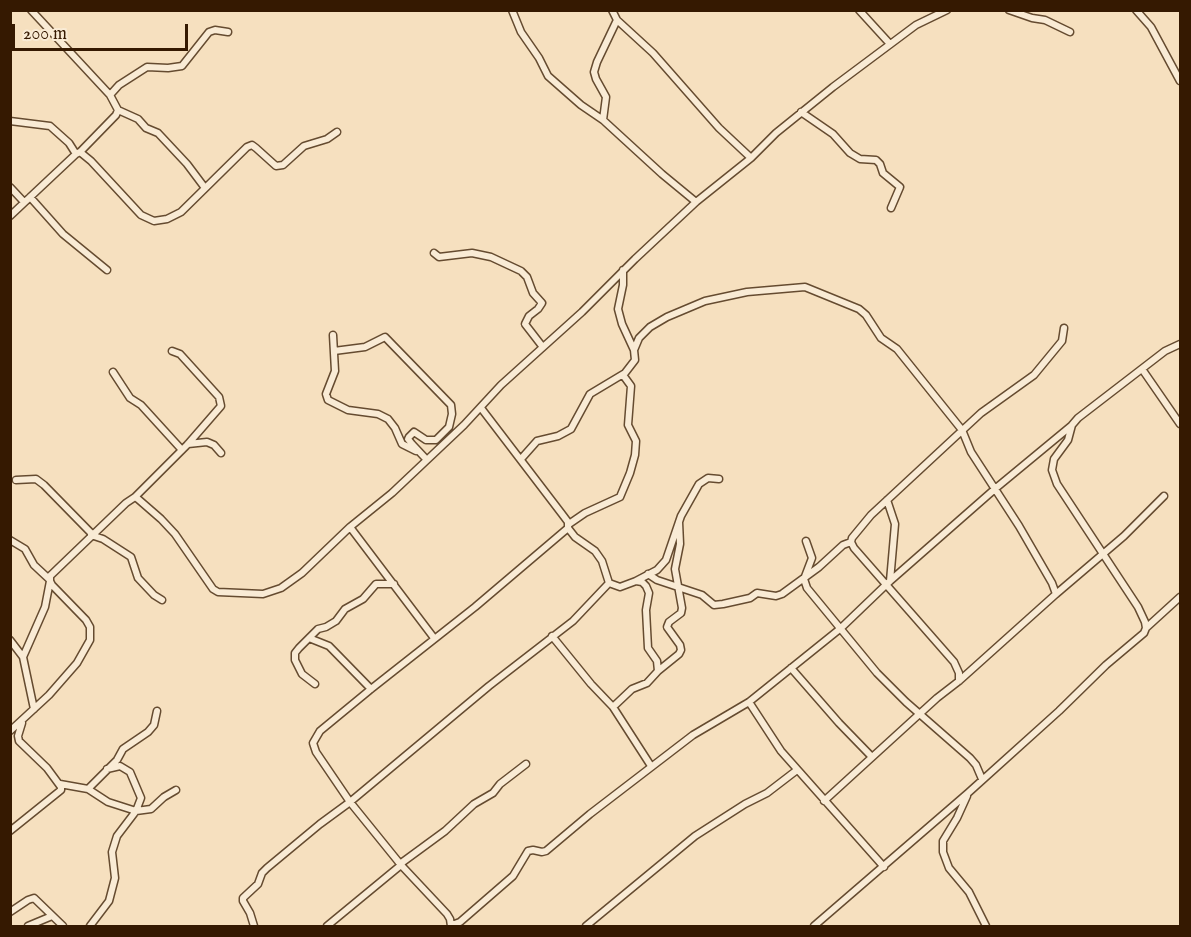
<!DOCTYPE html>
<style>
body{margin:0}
#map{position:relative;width:1191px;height:937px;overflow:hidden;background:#f6e0bf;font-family:"IM FELL English",serif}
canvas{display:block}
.frame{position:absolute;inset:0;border:12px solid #351901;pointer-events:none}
.scale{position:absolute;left:12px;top:24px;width:176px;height:27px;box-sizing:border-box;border:3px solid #351901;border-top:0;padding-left:8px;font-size:18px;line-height:21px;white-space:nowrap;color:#351901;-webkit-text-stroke:4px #f9ebd5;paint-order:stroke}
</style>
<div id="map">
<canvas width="1191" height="937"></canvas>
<div class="frame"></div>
<div class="scale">200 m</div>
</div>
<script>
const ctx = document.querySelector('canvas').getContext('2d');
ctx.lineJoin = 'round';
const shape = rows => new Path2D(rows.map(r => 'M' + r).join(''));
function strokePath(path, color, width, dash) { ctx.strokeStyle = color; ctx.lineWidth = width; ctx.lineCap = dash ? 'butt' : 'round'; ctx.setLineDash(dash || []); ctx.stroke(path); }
const street = shape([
 [512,10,521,32,539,58,548,76,581,105,603,120,662,174,696,202],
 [612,10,617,20,653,53,719,128,751,158],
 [859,10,890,44],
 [1009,10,1032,18,1045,20,1070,32],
 [1136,10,1151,27,1180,81],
 [110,95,119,85,147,67,168,68,182,66,209,32,215,30,228,32],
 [118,110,138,119,146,128,158,133,187,164,205,188],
 [801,112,833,134,850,153,860,159,876,160,880,164,883,173,900,187,891,208],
 [603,120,606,97,596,79,594,72,597,62,617,20],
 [10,121,50,126,69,143,76,154],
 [80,152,91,161,141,215,154,221,167,219,181,212,247,147,252,145,256,148,276,166,283,165,304,146,327,139,337,132],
 [10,187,24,202],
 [30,197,63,234,107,270],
 [10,216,76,154,80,152,116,115,118,110,110,95,31,10],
 [434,253,439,257,472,253,491,257,521,271,527,277,533,293,542,303,538,309,529,316,525,324,542,346],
 [333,335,335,371,326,394,328,400,348,410,378,414,388,419,395,428,402,444,416,451],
 [634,350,639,338,650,327,667,317,705,301,747,292,805,287,859,309,866,315,881,338,897,349,962,430,971,452,1019,526,1052,583,1056,594],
 [334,351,365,347,385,337,451,405,452,414,449,427,436,440,426,440,414,432,409,437,408,439,412,444,427,460],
 [1142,369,1180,424],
 [113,372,130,398,141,405,182,450],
 [188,444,207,442,214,445,221,453],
 [521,459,537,441,558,436,571,429,590,394,625,373,635,360,634,350,622,324,618,309,623,285,623,270],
 [16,480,36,479,44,485,92,534],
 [135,497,188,444,221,406,219,397,180,354,172,351],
 [887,500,895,524,890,581],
 [569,524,585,513,620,497,630,473,635,455,636,441,628,425,631,386,623,375],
 [350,527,434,638],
 [568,528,575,537,595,551,602,561,609,583,620,587,636,581,642,582,646,586,649,593,646,610,648,648,657,661,658,671,647,683,632,689,613,707],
 [91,535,103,539,131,557,138,578,154,595,162,600],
 [10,540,25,549,34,565,49,579],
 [806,541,812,558,804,579,807,588,877,673,906,702,970,758,976,765,982,779],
 [648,574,657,580,702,595,714,605,723,604,750,598,757,593,776,596,782,594,819,567,843,545,851,542],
 [636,581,657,570,666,560,681,516,699,484,708,478,719,479],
 [1146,628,1180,597],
 [552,636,591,684,613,707,651,766],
 [309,638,329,646,371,689],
 [10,640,23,657],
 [791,668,839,723,872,757],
 [658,671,679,654,681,650,680,645,667,627,669,622,681,613,682,608,675,569,680,544,679,522],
 [959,681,959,673,954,662,854,548,851,542,852,538,871,515,981,413,1034,375,1062,341,1064,328],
 [315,684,302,674,295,660,295,653,299,648,318,629,326,627,336,621,345,609,363,599,376,584,394,584],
 [749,702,781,751,884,867],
 [34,709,23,657,45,607,50,581],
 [10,731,49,695,77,663,90,640,90,627,86,620,52,585,50,581,50,576,126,503,135,497,138,499,161,519,175,534,213,589,218,592,263,594,281,588,302,573,350,527,392,493,464,425,501,385,582,312,635,259,696,202,751,158,776,133,833,87,916,25,947,10],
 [60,784,88,789,108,802,136,811,151,809,164,797,176,790],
 [88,789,117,760,123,749,148,732,154,725,157,711],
 [967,796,957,818,943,841,943,852,949,868,969,892,986,926],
 [824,801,937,698,959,681,1056,594,1124,536,1164,496],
 [10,831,61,790,61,787,47,768,19,741,18,736,22,723],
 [400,864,445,831,474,804,493,793,500,784,526,764],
 [10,912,28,900,34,898,63,926],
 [452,925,460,922,513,876,528,851,533,850,542,852,546,851,590,814,693,735,749,702,841,628,890,581,996,488,1071,426],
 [28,926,52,916],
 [90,926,109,901,115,878,112,852,117,836,136,811,141,798,130,772,120,766,107,769],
 [254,926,250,913,243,901,243,898,258,884,262,873,267,868,320,824,350,802,489,686,573,621,609,583],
 [327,926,401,865],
 [451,926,450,919,447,914,401,865,350,802,316,752,313,743,320,731,371,689,475,607,568,528,568,522,562,514,481,408],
 [586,926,695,836,745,804,767,793,797,770],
 [814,926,968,793,1059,711,1106,665,1144,633,1146,628,1145,622,1138,607,1057,484,1052,470,1054,459,1068,440,1072,425,1078,418,1165,351,1180,344]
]);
strokePath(street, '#654b30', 9);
strokePath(street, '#f9ebd5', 6);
</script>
